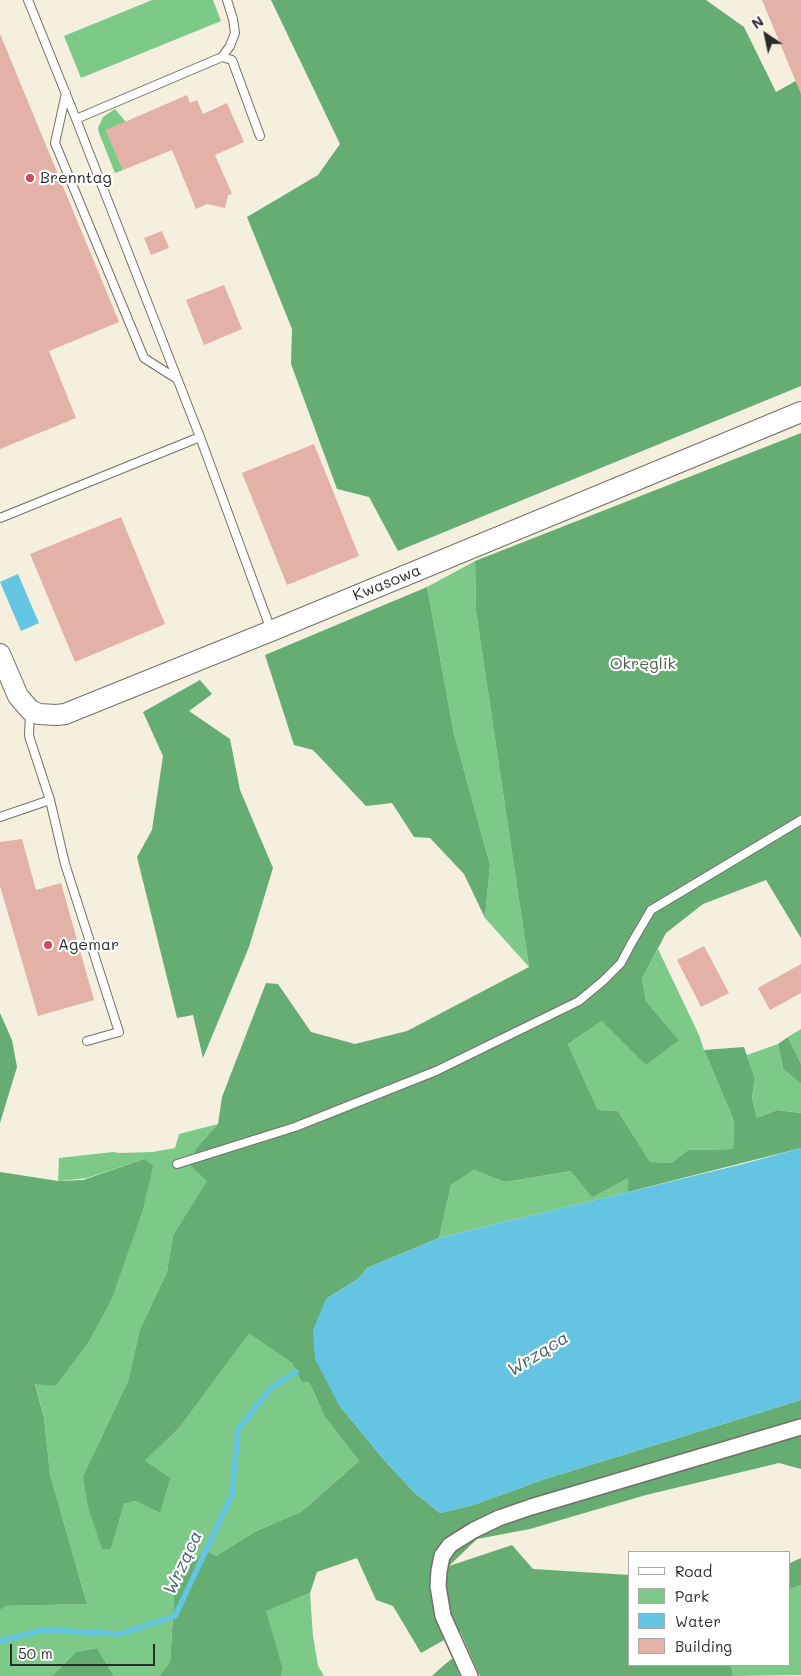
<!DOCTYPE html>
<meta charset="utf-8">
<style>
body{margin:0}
#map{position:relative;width:801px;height:1676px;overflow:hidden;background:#f5efdd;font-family:Mali,sans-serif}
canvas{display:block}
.legend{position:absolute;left:628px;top:1551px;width:162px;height:115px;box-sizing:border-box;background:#fff;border:1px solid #aaa;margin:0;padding:6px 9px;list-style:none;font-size:15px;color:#2b2b2b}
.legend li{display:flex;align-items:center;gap:10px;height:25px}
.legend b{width:25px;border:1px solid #aaa}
.north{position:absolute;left:741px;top:10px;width:50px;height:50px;-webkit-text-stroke:4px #fff;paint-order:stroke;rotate:326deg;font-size:14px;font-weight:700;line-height:20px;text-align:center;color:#2b2b2b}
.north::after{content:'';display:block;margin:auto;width:18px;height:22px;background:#2b2b2b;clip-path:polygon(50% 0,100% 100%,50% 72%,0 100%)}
.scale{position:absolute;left:10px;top:1644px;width:145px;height:22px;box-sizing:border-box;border:2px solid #2b2b2b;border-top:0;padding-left:6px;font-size:15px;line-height:18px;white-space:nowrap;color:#2b2b2b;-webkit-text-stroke:4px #fff;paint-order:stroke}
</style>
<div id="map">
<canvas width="801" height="1676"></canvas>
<ul class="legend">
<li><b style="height:6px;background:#fff"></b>Road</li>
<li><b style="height:14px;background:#7dc988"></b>Park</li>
<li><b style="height:14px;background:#64c5e2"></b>Water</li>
<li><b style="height:14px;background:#e3b1a5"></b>Building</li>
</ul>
<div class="north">N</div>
<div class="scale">50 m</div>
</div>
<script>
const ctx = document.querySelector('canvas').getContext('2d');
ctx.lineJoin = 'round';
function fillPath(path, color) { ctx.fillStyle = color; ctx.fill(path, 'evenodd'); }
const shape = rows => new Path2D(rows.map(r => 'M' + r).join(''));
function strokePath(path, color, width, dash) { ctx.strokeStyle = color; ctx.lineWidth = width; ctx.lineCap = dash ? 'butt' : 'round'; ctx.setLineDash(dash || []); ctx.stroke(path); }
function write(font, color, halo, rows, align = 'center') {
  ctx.font = font + ' Mali,sans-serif'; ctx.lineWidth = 4.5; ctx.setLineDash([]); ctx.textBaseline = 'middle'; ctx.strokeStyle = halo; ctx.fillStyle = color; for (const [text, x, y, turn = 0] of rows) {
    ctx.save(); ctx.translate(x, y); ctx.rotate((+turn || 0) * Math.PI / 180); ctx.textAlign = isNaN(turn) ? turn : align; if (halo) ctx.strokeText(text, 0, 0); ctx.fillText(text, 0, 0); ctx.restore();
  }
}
fillPath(shape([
 [152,0,213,0,221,21,81,78,64,36],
 [115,109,126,122,106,130,123,170,115,173,99,133,98,128,103,117],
 [475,561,476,611,529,967,485,918,490,865,454,734,427,587],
 [658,949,699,1035,704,1050,734,1121,733,1149,688,1150,671,1163,650,1162,618,1111,598,1110,568,1044,602,1021,679,1040,646,1001,642,979],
 [801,1029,801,1064,788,1037],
 [778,1044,783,1069,801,1084,801,1113,777,1110,757,1118,752,1098,755,1078,747,1055],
 [218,1124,197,1147,208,1180,173,1235,167,1272,140,1329,128,1381,83,1476,111,1549,124,1504,135,1501,160,1513,145,1461,180,1427,249,1332,292,1363,302,1383,309,1382,325,1417,359,1461,301,1512,256,1531,216,1556,172,1580,174,1600,170,1662,159,1676,114,1676,97,1648,76,1652,52,1676,0,1676,0,1610,5,1606,87,1604,50,1474,44,1418,35,1383,56,1386,89,1342,111,1301,144,1159,87,1178,58,1181,59,1158,113,1152,119,1153,153,1152,175,1148,179,1134],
 [474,1170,505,1182,571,1171,628,1178,628,1192,439,1238,451,1185],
 [801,1585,801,1675,733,1676,731,1665,790,1665,790,1589],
 [310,1593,313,1636,318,1666,324,1676,281,1676,283,1669,265,1611]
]), '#7dc988');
fillPath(shape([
 [271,0,706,0,744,27,776,92,801,78,801,386,398,551,369,497,337,489,291,364,292,329,247,217,318,175,340,144],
 [801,433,801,938,766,880,703,904,666,933,642,979,646,1001,679,1040,646,1065,602,1021,568,1044,598,1110,618,1111,650,1162,671,1163,688,1150,733,1149,734,1121,704,1050,744,1047,755,1078,752,1098,757,1118,777,1110,801,1113,801,1148,628,1192,628,1178,592,1197,571,1171,505,1182,474,1170,451,1185,439,1238,367,1268,358,1279,326,1299,339,1405,385,1461,415,1493,440,1513,473,1505,545,1479,801,1400,801,1469,779,1463,646,1495,530,1529,477,1539,449,1566,512,1545,533,1569,630,1575,630,1665,731,1665,733,1676,480,1676,460,1631,421,1653,393,1606,376,1600,357,1558,317,1572,310,1593,266,1611,283,1669,281,1676,159,1676,170,1662,174,1600,172,1580,206,1551,216,1556,256,1531,301,1512,359,1461,325,1417,309,1382,302,1383,292,1363,249,1333,180,1427,145,1461,170,1478,160,1513,135,1501,124,1504,111,1549,102,1549,88,1507,83,1476,128,1381,140,1329,167,1272,173,1235,207,1181,191,1166,197,1147,218,1124,222,1097,266,983,278,984,311,1032,355,1044,407,1031,529,967,476,611,475,561],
 [427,587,454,734,490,865,485,918,464,874,430,838,414,837,392,803,366,806,313,750,294,745,265,655],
 [200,680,212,694,189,711,230,739,240,790,273,868,249,947,203,1058,193,1015,177,1018,137,857,152,830,163,756,143,712],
 [0,1013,12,1040,17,1067,0,1123],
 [788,1037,801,1064,801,1084,783,1069,778,1044],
 [144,1159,153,1166,143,1209,111,1301,89,1342,56,1386,35,1384,44,1418,50,1474,87,1604,6,1606,0,1610,0,1172,58,1181,83,1180],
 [801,1558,801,1585,790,1589,790,1563],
 [97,1648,114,1676,52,1676,76,1652],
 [453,1658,460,1676,432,1676,444,1665]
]), '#66ad74');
fillPath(shape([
 [18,574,39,623,21,631,0,582],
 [801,1148,801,1400,545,1479,473,1505,440,1513,415,1493,385,1461,339,1405,315,1359,313,1330,326,1299,358,1279,367,1268,439,1238,743,1164]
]), '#64c5e2');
strokePath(shape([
 [0,1641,43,1630,120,1634,175,1616,232,1495,238,1429,272,1387,296,1372]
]), '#64c5e2', 5.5);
fillPath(shape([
 [762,0,801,0,801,94],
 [0,34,119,322,49,351,76,418,0,449],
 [187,95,190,103,197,100,203,114,227,103,244,142,215,155,232,194,228,195,225,208,207,204,196,209,172,150,123,170,106,130],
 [162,231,169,248,151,255,144,238],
 [224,285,242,329,204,345,186,300],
 [314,444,359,556,287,585,242,473],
 [121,517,165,624,75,662,30,554],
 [22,839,36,890,61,883,94,1000,38,1016,0,886,0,842],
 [704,946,729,993,701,1007,677,960],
 [801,964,801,993,770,1010,758,988]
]), '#e3b1a5');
const service = shape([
 [28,0,76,119,200,437,271,630],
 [222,57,232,60,260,136],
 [66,93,55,143,144,358,177,379],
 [76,119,222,57,230,46,235,33,233,19,227,0],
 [0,518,200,437],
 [30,712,29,736,50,800,65,864,119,1032,87,1041],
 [0,817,50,800],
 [177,1164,295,1127,436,1071,579,1001,603,981,621,963,631,944,651,910,801,820]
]);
const minor = shape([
 [470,1676,443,1616,438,1586,439,1571,442,1556,450,1545,474,1530,499,1518,531,1507,801,1427]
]);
const tertiary = shape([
 [0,654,18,696,30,710,39,714,56,715,65,714,271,631,801,412]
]);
strokePath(service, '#727069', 10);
strokePath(minor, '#727069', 18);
strokePath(tertiary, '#727069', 22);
strokePath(service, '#fff', 8);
strokePath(minor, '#fff', 15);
strokePath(tertiary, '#fff', 20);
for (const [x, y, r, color] of [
 [30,178,5,"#d1495b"],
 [48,945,5,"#d1495b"]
]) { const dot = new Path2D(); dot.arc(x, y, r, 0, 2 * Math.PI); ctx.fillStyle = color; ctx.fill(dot); strokePath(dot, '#fff', 2); }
write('16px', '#2b2b2b', '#fff', [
 ["Brenntag",40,178],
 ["Agemar",58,945]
], 'left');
write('16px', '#2b2b2b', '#fff', [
 ["Kwasowa",387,583,-22]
]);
write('16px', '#48624c', '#fff', [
 ["Okręglik",643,664]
]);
write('italic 18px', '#3f616b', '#fff', [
 ["Wrząca",538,1354,-32],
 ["Wrząca",183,1563,-65]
]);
</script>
